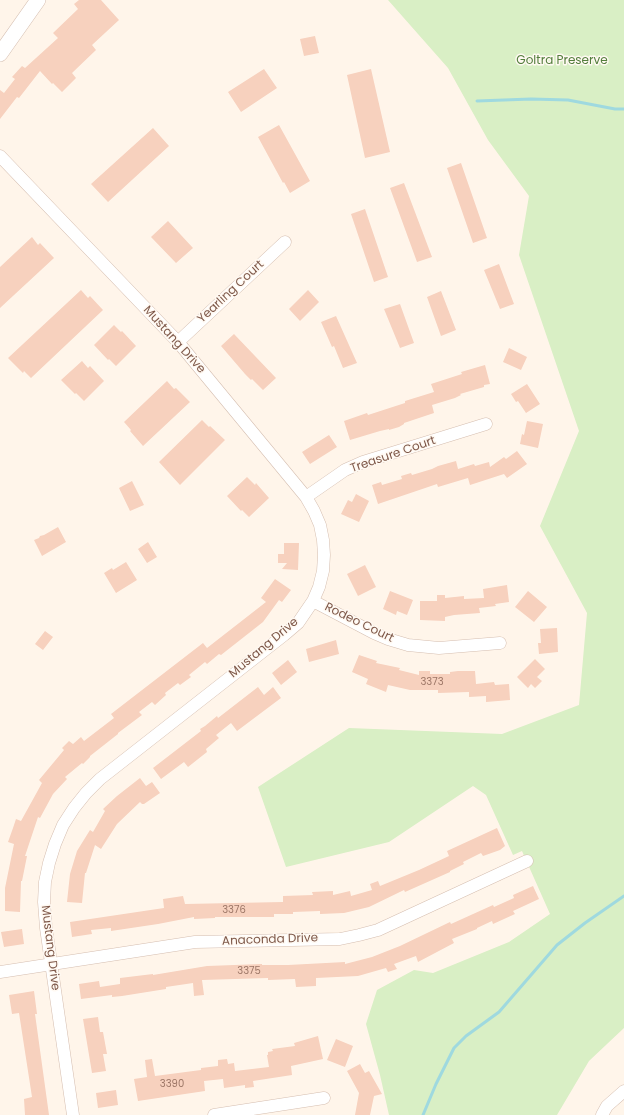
<!DOCTYPE html>
<style>
body{margin:0}
canvas{display:block;background:#fff5ea}
</style>
<canvas width="624" height="1115"></canvas>
<script>
const ctx = document.querySelector('canvas').getContext('2d');
ctx.lineJoin = 'round';
function fillPath(path, color) { ctx.fillStyle = color; ctx.fill(path, 'evenodd'); }
const shape = rows => new Path2D(rows.map(r => 'M' + r).join(''));
function strokePath(path, color, width, dash) { ctx.strokeStyle = color; ctx.lineWidth = width; ctx.lineCap = dash ? 'butt' : 'round'; ctx.setLineDash(dash || []); ctx.stroke(path); }
function write(font, color, halo, rows, align = 'center') {
  ctx.font = font + ' Poppins,sans-serif'; ctx.lineWidth = 3; ctx.setLineDash([]); ctx.textBaseline = 'middle'; ctx.strokeStyle = halo; ctx.fillStyle = color; for (const [text, x, y, turn = 0] of rows) {
    ctx.save(); ctx.translate(x, y); ctx.rotate((+turn || 0) * Math.PI / 180); ctx.textAlign = isNaN(turn) ? turn : align; if (halo) ctx.strokeText(text, 0, 0); ctx.fillText(text, 0, 0); ctx.restore();
  }
}
fillPath(shape([
 [388,0,624,0,624,1028,589,1061,557,1115,389,1115,380,1075,366,1024,377,990,414,970,433,973,509,942,550,914,522,851,513,855,486,795,473,786,389,842,286,867,258,787,349,728,502,734,579,705,587,613,540,526,579,431,519,255,529,196,488,140,448,68]
]), '#d9efc5');
strokePath(shape([
 [477,101,531,99,568,100,615,109,624,109],
 [423,1115,436,1084,454,1048,466,1036,499,1012,557,945,585,923,624,896]
]), '#9fd9df', 3);
fillPath(shape([
 [79,0,101,0,119,20,92,45,96,50,72,73,76,78,62,92,53,83,52,84,40,71,19,98,17,97,0,119,0,90,4,93,15,79,12,77,22,66,25,68,58,38,53,33,78,9,74,4],
 [315,36,319,53,304,56,300,39],
 [264,69,277,88,241,112,228,92],
 [371,69,390,152,365,158,347,75],
 [279,125,310,181,290,193,284,182,283,183,258,137],
 [153,128,169,146,108,202,91,184],
 [461,163,487,238,473,243,447,168],
 [404,183,432,257,417,262,390,188],
 [365,209,388,277,374,282,351,214],
 [168,221,193,248,176,263,151,237],
 [32,237,38,245,40,243,54,258,0,308,0,267],
 [499,264,514,304,500,309,484,270],
 [81,290,88,298,90,296,103,310,31,378,24,371,23,373,8,358],
 [308,290,319,302,300,321,289,309],
 [441,291,456,330,441,336,427,297],
 [400,304,414,343,400,348,384,309],
 [336,316,357,363,343,368,334,346,332,347,321,322],
 [114,325,121,332,122,331,136,346,116,366,109,359,108,360,94,345],
 [234,334,276,378,263,390,252,379,251,380,245,374,221,346],
 [509,348,527,357,521,370,503,362],
 [82,361,88,368,90,366,104,381,84,401,76,393,75,394,61,380],
 [485,365,490,384,484,385,484,387,460,394,461,395,455,398,432,405,434,413,404,423,404,424,399,427,389,430,389,429,380,431,350,440,344,421,367,413,368,415,405,403,405,401,434,392,431,384,462,374,461,372],
 [167,381,174,389,176,388,190,402,143,446,130,431,131,430,124,422],
 [527,384,540,404,526,413,518,401,516,402,511,394],
 [202,420,209,427,210,426,225,440,180,485,159,462],
 [527,421,543,424,538,448,520,444,522,434,524,435],
 [329,435,337,447,310,464,302,452],
 [517,451,527,464,507,478,504,474,470,485,468,478,438,487,437,484,378,504,372,485,381,482,382,485,402,479,401,476,411,473,412,475,432,469,438,466,456,461,458,469,474,464,475,466,489,462,490,467,504,457,506,459],
 [247,477,255,485,256,483,269,498,249,517,242,510,241,511,227,496],
 [132,481,144,505,130,511,119,488],
 [356,494,369,501,359,522,341,514,348,500,352,502],
 [58,527,66,542,42,556,34,540,39,538,40,536,44,535],
 [148,542,157,557,147,563,138,549],
 [284,543,299,543,298,570,282,569,287,563,278,563,278,554,284,554],
 [126,562,137,580,116,593,104,573,112,568,113,570],
 [365,565,376,587,358,596,347,574],
 [275,579,291,590,282,602,279,600,263,622,221,655,219,654,207,664,205,662,189,675,191,677,180,685,178,683,165,693,166,695,155,705,152,702,139,712,142,715,118,733,118,734,90,756,90,757,83,764,82,763,65,777,67,779,53,794,40,818,38,817,25,856,27,856,22,881,21,881,20,912,5,911,5,888,14,844,8,842,13,828,16,819,21,821,42,783,39,780,64,750,62,748,69,741,73,744,81,737,84,741,114,718,111,714,203,643,207,648,266,602,261,598],
 [507,585,509,602,495,604,496,606,479,608,480,613,454,615,445,617,445,621,420,620,420,601,437,601,437,595,445,595,445,598,464,596,464,599,484,598,483,589],
 [390,591,413,600,407,615,397,611,396,615,383,609],
 [528,591,547,607,534,622,515,607],
 [557,628,558,652,539,654,538,643,541,643,540,629],
 [45,631,53,637,43,650,35,644],
 [336,640,339,654,309,662,306,649],
 [359,655,377,661,376,663,400,668,399,670,419,675,419,671,430,671,430,674,450,674,450,672,458,671,475,671,476,684,494,682,495,685,509,684,510,700,486,702,486,696,469,697,469,692,438,693,438,690,410,690,388,685,386,692,366,684,368,679,352,672],
 [535,659,545,669,537,677,542,681,535,688,531,684,528,688,517,677],
 [288,660,297,672,281,685,272,673],
 [258,687,264,695,273,687,281,698,237,731,231,723,216,735,219,738,206,749,207,752,188,767,184,762,161,779,153,768,201,731,200,729,205,726,217,716,218,718],
 [140,778,146,786,152,782,160,793,144,804,142,804,140,802,117,824,101,849,95,845,86,873,85,873,82,903,67,902,70,874,77,851,90,830,93,832,105,811,103,809,117,796],
 [497,828,505,846,500,850,483,856,481,853,463,862,464,864,450,871,450,872,405,892,404,890,369,907,344,913,320,914,320,911,293,912,293,914,274,914,274,917,215,917,215,918,194,919,194,917,158,924,111,931,111,928,91,930,92,934,72,937,70,922,164,908,163,899,183,896,185,904,283,902,283,896,313,895,312,892,333,891,333,895,350,891,351,896,372,890,370,884,378,881,380,886,419,870,449,856,447,851],
 [533,886,539,899,513,911,515,914,493,924,492,921,477,928,477,929,452,939,454,943,418,962,416,956,394,964,397,969,388,972,386,968,358,976,316,978,316,986,296,987,295,979,268,980,268,978,202,980,204,995,194,996,193,983,166,987,166,989,122,996,112,997,112,995,81,999,79,984,99,981,100,987,120,984,120,978,153,974,153,975,207,966,262,964,262,965,288,965,345,962,345,964,372,957,400,946,450,922,451,924,493,905,494,907,514,898,513,895],
 [22,929,24,944,4,947,1,932],
 [34,991,37,1014,35,1014,49,1115,25,1115,24,1099,32,1097,19,1013,12,1014,9,995],
 [98,1017,100,1032,103,1032,107,1054,103,1054,106,1071,92,1073,83,1019],
 [318,1036,323,1059,291,1066,292,1075,253,1081,254,1087,245,1088,245,1085,224,1088,223,1079,204,1081,205,1091,138,1101,134,1079,147,1077,145,1060,152,1059,155,1076,201,1070,201,1068,218,1066,218,1060,227,1059,228,1064,234,1063,235,1071,269,1067,267,1055,268,1055,268,1052,273,1051,272,1049,295,1046,294,1043],
 [336,1039,353,1046,345,1067,327,1060],
 [360,1064,365,1073,369,1071,382,1094,374,1096,370,1115,355,1115,359,1093,347,1071],
 [116,1090,118,1105,98,1108,96,1093]
]), '#f7d1be');
const minor = shape([
 [0,156,178,342,306,497,314,511,320,525,323,540,324,555,323,571,319,587,313,601,298,623,284,635,100,779,86,793,74,808,63,825,55,844,49,863,45,882,44,902,46,928,73,1115],
 [178,342,285,242],
 [306,497,345,470,363,462,486,424],
 [313,601,374,633,388,639,408,645,439,648,500,643],
 [0,972,195,942,340,939,359,935,378,930,527,861],
 [214,1115,324,1098],
 [602,1115,607,1106,624,1091]
]);
const tertiary = shape([
 [0,54,38,0]
]);
strokePath(minor, '#d5beb0', 13);
strokePath(tertiary, '#d5beb0', 16);
strokePath(minor, '#fff', 12);
strokePath(tertiary, '#fff', 15);
write('10px', '#9c7666', null, [
 ["3373",432,682],
 ["3376",234,910],
 ["3375",249,971],
 ["3390",172,1084]
]);
write('12px', '#537e3c', '#fff9f2', [
 ["Goltra Preserve",562,61]
]);
write('12px', '#7e5849', '#fff9f2', [
 ["Yearling Court",231,292,-43],
 ["Mustang Drive",174,340,48],
 ["Treasure Court",393,455,-19],
 ["Rodeo Court",359,623,26],
 ["Mustang Drive",264,648,-40],
 ["Anaconda Drive",270,940,-2],
 ["Mustang Drive",50,948,83]
]);
</script>
